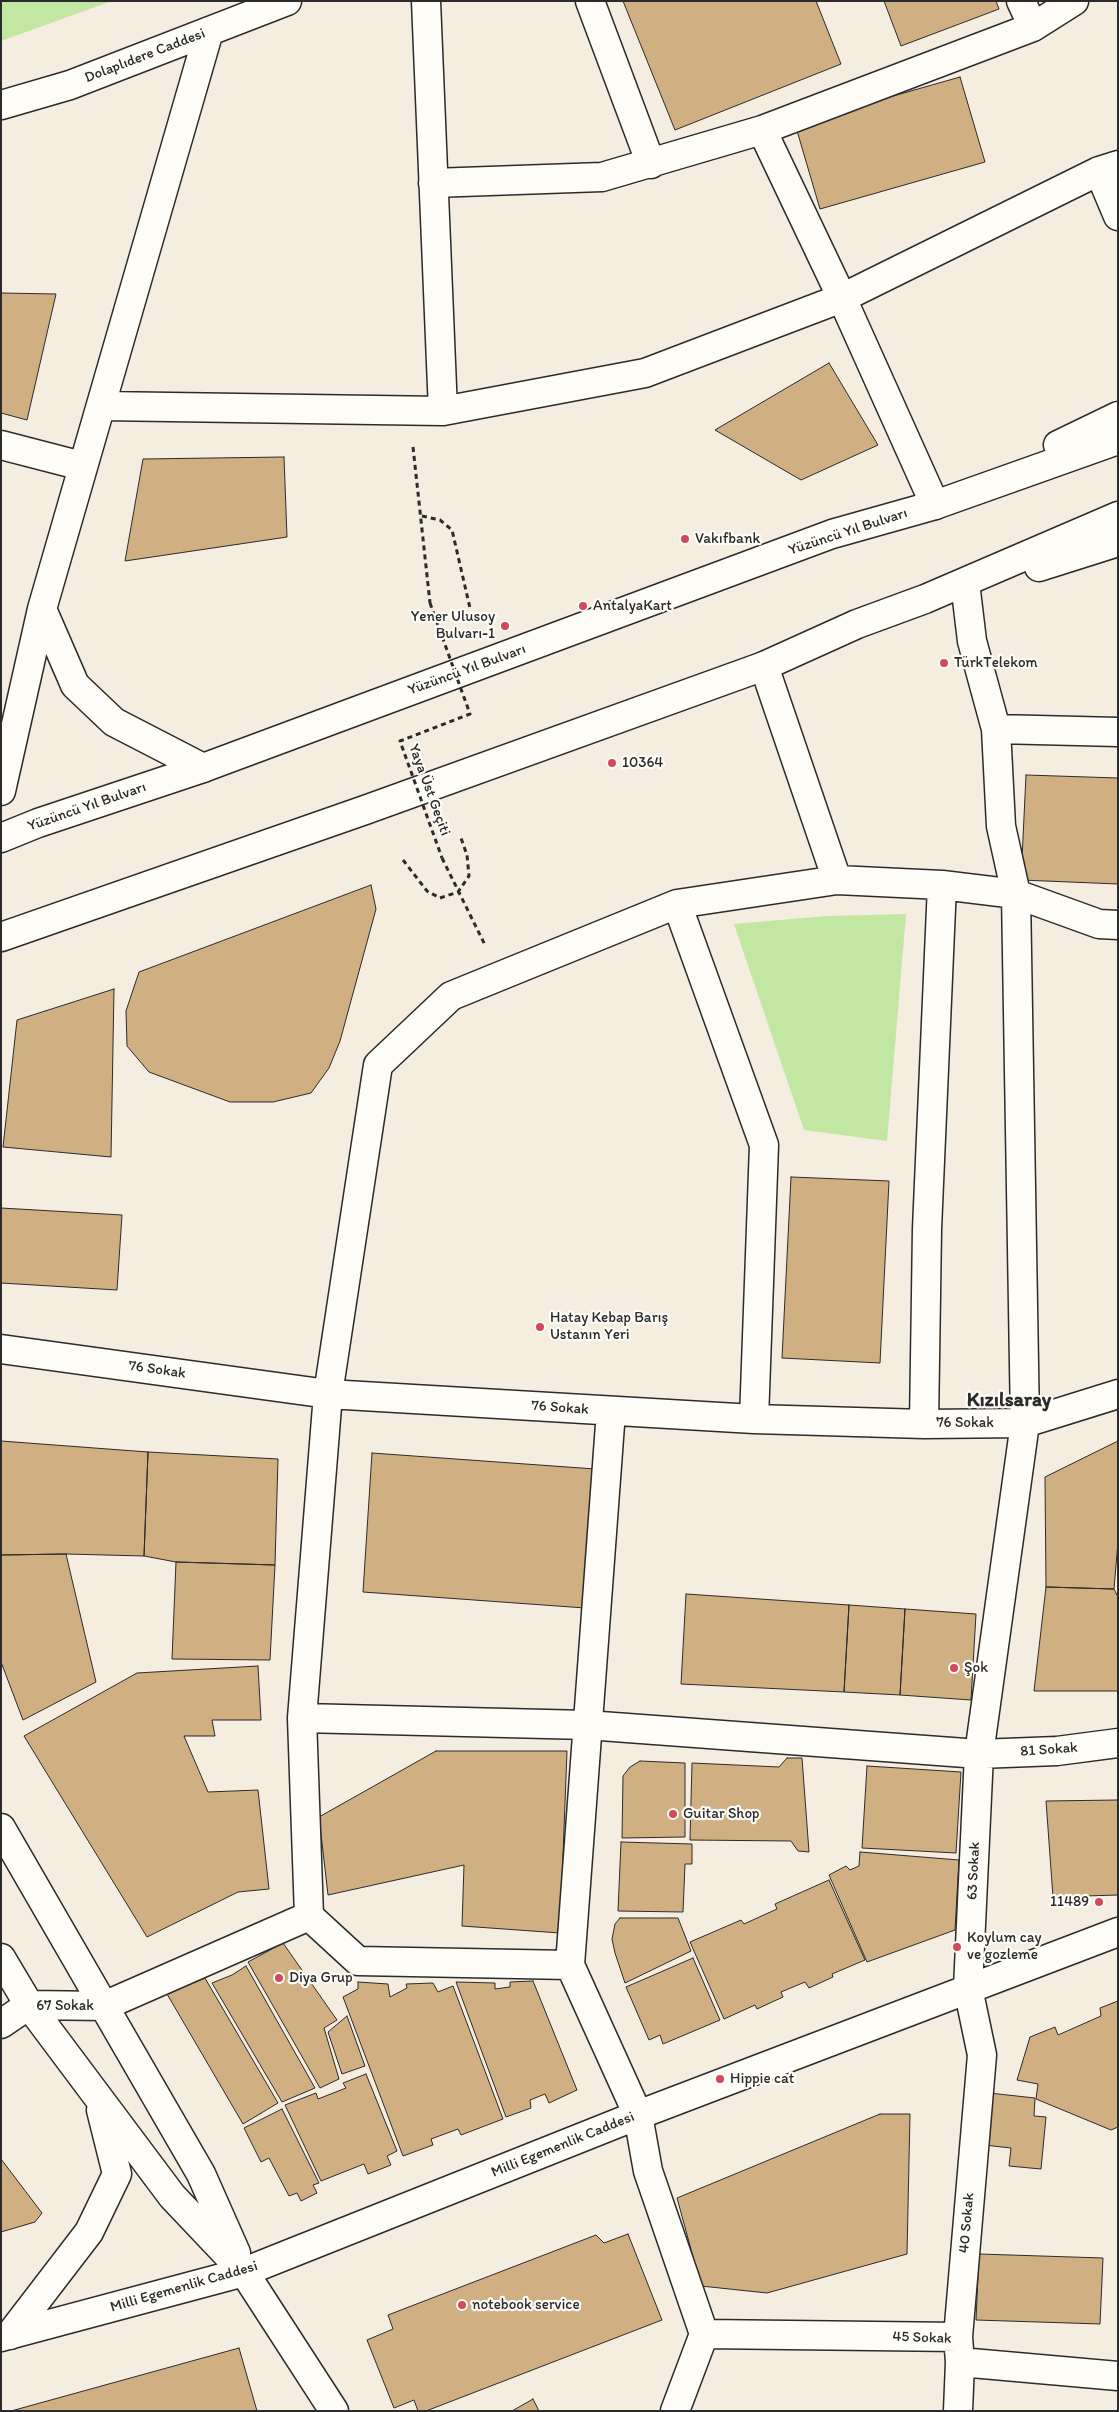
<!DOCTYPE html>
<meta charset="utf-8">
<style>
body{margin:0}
#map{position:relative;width:1119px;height:2412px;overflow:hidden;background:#f4ede0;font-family:Itim,sans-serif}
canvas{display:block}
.frame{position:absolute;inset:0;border:2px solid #2b2b2b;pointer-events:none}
</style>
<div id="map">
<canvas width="1119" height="2412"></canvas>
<div class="frame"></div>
</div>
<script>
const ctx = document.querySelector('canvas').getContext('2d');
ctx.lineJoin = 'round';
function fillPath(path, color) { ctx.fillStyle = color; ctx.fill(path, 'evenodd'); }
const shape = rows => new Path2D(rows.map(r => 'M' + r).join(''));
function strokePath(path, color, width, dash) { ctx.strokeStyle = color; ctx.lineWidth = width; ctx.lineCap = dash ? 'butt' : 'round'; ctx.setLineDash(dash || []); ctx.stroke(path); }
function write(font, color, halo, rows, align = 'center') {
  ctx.font = font + ' Itim,sans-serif'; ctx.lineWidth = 4.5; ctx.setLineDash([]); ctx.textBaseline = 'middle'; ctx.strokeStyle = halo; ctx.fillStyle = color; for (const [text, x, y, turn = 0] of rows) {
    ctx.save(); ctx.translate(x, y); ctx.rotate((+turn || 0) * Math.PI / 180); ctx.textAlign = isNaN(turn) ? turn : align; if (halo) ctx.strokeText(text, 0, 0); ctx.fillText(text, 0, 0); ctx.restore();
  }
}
fillPath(shape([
 [1,1,112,1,1,41],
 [906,914,887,1141,804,1130,734,924,827,916]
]), '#c1e7a2');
const building = shape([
 [623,1,816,1,841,64,675,130,623,1],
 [884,1,996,1,999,9,901,46,884,1],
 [960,77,985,162,820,209,795,124,960,77],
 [1,293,56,294,27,420,1,413,1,293],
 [829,363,878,445,801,480,715,430,829,363],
 [284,457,287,537,125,561,143,459,284,457],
 [1026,775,1118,778,1118,884,1021,880,1026,775],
 [371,885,376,909,340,1041,329,1068,311,1093,273,1102,230,1102,149,1072,127,1046,126,1011,139,972,371,885],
 [114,989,111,1157,3,1147,17,1020,114,989],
 [791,1177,889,1181,880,1363,782,1358,791,1177],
 [1,1208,122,1215,117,1290,1,1283,1,1208],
 [1,1441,148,1452,144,1556,66,1554,1,1555,1,1441],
 [1118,1441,1118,1542,1114,1589,1046,1587,1045,1477,1118,1441],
 [148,1452,278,1459,275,1565,176,1562,144,1556,148,1452],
 [372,1453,595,1469,585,1608,363,1592,372,1453],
 [66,1554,96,1682,23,1720,1,1662,1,1555,66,1554],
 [176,1562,275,1565,270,1660,172,1659,176,1562],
 [1046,1587,1114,1589,1118,1597,1118,1691,1034,1691,1046,1587],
 [686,1594,849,1605,844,1692,681,1684,686,1594],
 [849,1605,905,1609,900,1695,844,1692,849,1605],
 [905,1609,976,1614,971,1700,900,1695,905,1609],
 [258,1666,261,1720,212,1720,215,1736,184,1736,208,1792,258,1790,269,1889,238,1892,147,1937,24,1736,137,1673,258,1666],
 [436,1751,567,1751,560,1933,462,1926,464,1865,328,1895,319,1817,436,1751],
 [787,1758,802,1758,809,1852,798,1851,791,1841,690,1840,692,1763,779,1767,787,1758],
 [640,1761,685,1763,685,1837,622,1838,623,1776,630,1767,640,1761],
 [867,1766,961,1772,956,1853,862,1848,867,1766],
 [1118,1800,1118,1895,1053,1897,1046,1801,1118,1800],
 [621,1842,692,1844,692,1864,685,1864,683,1912,618,1911,621,1842],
 [860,1852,959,1860,955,1930,867,1962,829,1875,846,1866,850,1870,859,1866,860,1852],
 [829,1880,865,1960,832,1974,833,1977,809,1988,805,1982,781,1992,783,1997,757,2009,755,2005,724,2019,690,1942,741,1920,744,1924,777,1909,775,1904,829,1880],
 [620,1918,678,1918,691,1951,625,1983,615,1953,612,1939,615,1924,620,1918],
 [283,1943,337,2020,324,2028,339,2079,320,2088,248,1962,283,1943],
 [693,1958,720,2020,663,2044,660,2035,649,2040,626,1987,693,1958],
 [246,1966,315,2088,282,2102,212,1983,232,1975,246,1966],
 [202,1973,278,2103,243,2124,167,1994,202,1973],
 [533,1981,577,2090,549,2103,545,2094,530,2100,531,2108,506,2117,456,1982,495,1983,495,1989,510,1987,510,1982,533,1981],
 [358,1982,388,1984,390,1997,407,1988,406,1984,433,1983,438,1992,453,1986,503,2119,461,2135,458,2129,431,2139,433,2145,403,2156,343,1997,358,1989,358,1982],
 [1118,2001,1118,2127,1111,2130,1036,2099,1038,2084,1017,2080,1030,2037,1055,2027,1058,2035,1101,2016,1100,2008,1118,2001],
 [347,2016,365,2066,342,2074,328,2032,347,2016],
 [366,2074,397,2151,387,2156,391,2165,368,2174,364,2164,321,2181,285,2105,316,2093,318,2099,346,2088,343,2083,366,2074],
 [989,2093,1035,2098,1034,2116,1046,2117,1041,2169,1009,2166,1011,2148,984,2145,989,2093],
 [282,2109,319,2183,313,2185,317,2193,301,2201,297,2193,289,2196,269,2158,261,2162,244,2128,282,2109],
 [880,2114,910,2114,907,2254,767,2293,701,2286,677,2198,880,2114],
 [1,2159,42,2213,35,2222,1,2232,1,2159],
 [628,2234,662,2320,426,2411,418,2411,414,2400,394,2408,367,2340,393,2329,388,2315,596,2235,604,2243,628,2234],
 [979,2254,1103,2258,1100,2324,976,2320,979,2254],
 [239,2348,257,2411,11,2411,239,2348],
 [533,2399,539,2411,512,2411,533,2399]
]);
fillPath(building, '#d0af83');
strokePath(building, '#2b2b2b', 1);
const minor = shape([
 [426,1,443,411],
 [590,1,651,164],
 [1021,1,1033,27],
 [1,105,70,85,287,1],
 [762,130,842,298,935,505],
 [1099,171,1118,216],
 [433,183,602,177,762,130,1033,27,1074,1],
 [102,406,443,411,645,373,842,298,1099,171,1118,165],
 [1,445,82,466],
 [42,609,75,685,114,722,203,768],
 [764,666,837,880],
 [996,729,1118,732],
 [1,791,42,609,209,31],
 [677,904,764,1145,754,1419],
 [1,1349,328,1394,754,1419,924,1424,1025,1423,1118,1394],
 [611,1411,570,1965,638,2115,648,2171,704,2334],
 [924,1424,927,1229,942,885],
 [302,1718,587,1725,979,1754,1057,1751,1118,1743],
 [1,1828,201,2174,236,2253],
 [309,1916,358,1961,570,1965],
 [1,1958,29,2005,172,2196,244,2272,334,2411],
 [1,2024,29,2005,104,2006,309,1916,302,1718,328,1394,378,1065,451,996,677,904,837,880,942,885,1016,894,1099,924,1118,925],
 [704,2334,958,2337,960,2362,1118,2376],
 [10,2335,89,2232,117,2174,101,2110],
 [1,2337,244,2272,638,2115,1118,1932],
 [958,2337,982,2055,968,1988,979,1754,1025,1423,1016,894,1001,826,996,729,972,641,966,591],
 [675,2411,704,2334],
 [958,2411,960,2362]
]);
const major = shape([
 [1058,445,1118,416],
 [1039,567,1118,542],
 [1,838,38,823,203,768,832,534,935,505,1118,440],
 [1,937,365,810,764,666,857,624,925,599,1118,516]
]);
strokePath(minor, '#2b2b2b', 31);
strokePath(major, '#2b2b2b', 31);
strokePath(shape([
 [413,447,430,603],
 [422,516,440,520,452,530,470,608],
 [442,858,485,945],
 [403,860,427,891,440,898,458,892,469,876,467,855,461,838]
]), '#2b2b2b', 3, [5, 4]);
strokePath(minor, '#fdfcf7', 28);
strokePath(major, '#fdfcf7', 28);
strokePath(shape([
 [430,603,470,714,400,741,442,858]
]), '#2b2b2b', 3, [5, 4]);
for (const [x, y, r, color] of [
 [685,539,5,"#d1495b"],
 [583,606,5,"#d1495b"],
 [505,626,5,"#d1495b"],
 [944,663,5,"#d1495b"],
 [612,763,5,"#d1495b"],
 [540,1327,5,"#d1495b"],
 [954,1668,5,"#d1495b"],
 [673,1814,5,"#d1495b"],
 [1099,1902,5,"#d1495b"],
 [957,1947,5,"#d1495b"],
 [279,1978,5,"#d1495b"],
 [720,2079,5,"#d1495b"],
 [462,2305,5,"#d1495b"]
]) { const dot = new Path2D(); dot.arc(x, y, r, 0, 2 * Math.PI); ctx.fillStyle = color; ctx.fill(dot); strokePath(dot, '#fdfcf7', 2); }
write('15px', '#2b2b2b', '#fdfcf7', [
 ["Dolaplıdere Caddesi",145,56,-21],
 ["Yüzüncü Yıl Bulvarı",848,532,-18],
 ["Yüzüncü Yıl Bulvarı",467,670,-20],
 ["Yaya Üst Geçiti",429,790,70],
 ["Yüzüncü Yıl Bulvarı",87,807,-19],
 ["76 Sokak",157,1370,8],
 ["76 Sokak",560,1408,4],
 ["76 Sokak",965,1423],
 ["81 Sokak",1049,1750,-4],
 ["63 Sokak",974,1871,-87],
 ["67 Sokak",65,2006],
 ["Milli Egemenlik Caddesi",563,2145,-22],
 ["40 Sokak",967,2223,-85],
 ["Milli Egemenlik Caddesi",184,2287,-16],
 ["45 Sokak",922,2338,2]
]);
write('15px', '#2b2b2b', '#fdfcf7', [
 ["Vakıfbank",695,539],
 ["AntalyaKart",593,606],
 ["Yener Ulusoy",495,617,"right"],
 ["Bulvarı-1",495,634,"right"],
 ["TürkTelekom",954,663],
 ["10364",622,763],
 ["Hatay Kebap Barış",550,1318],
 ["Ustanın Yeri",550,1335],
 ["Şok",964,1668],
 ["Guitar Shop",683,1814],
 ["11489",1089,1902,"right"],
 ["Koylum cay",967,1938],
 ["ve gozleme",967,1955],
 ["Diya Grup",289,1978],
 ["Hippie cat",730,2079],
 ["notebook service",472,2305]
], 'left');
write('bold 20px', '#2b2b2b', '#fdfcf7', [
 ["Kızılsaray",1009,1401]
]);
</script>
